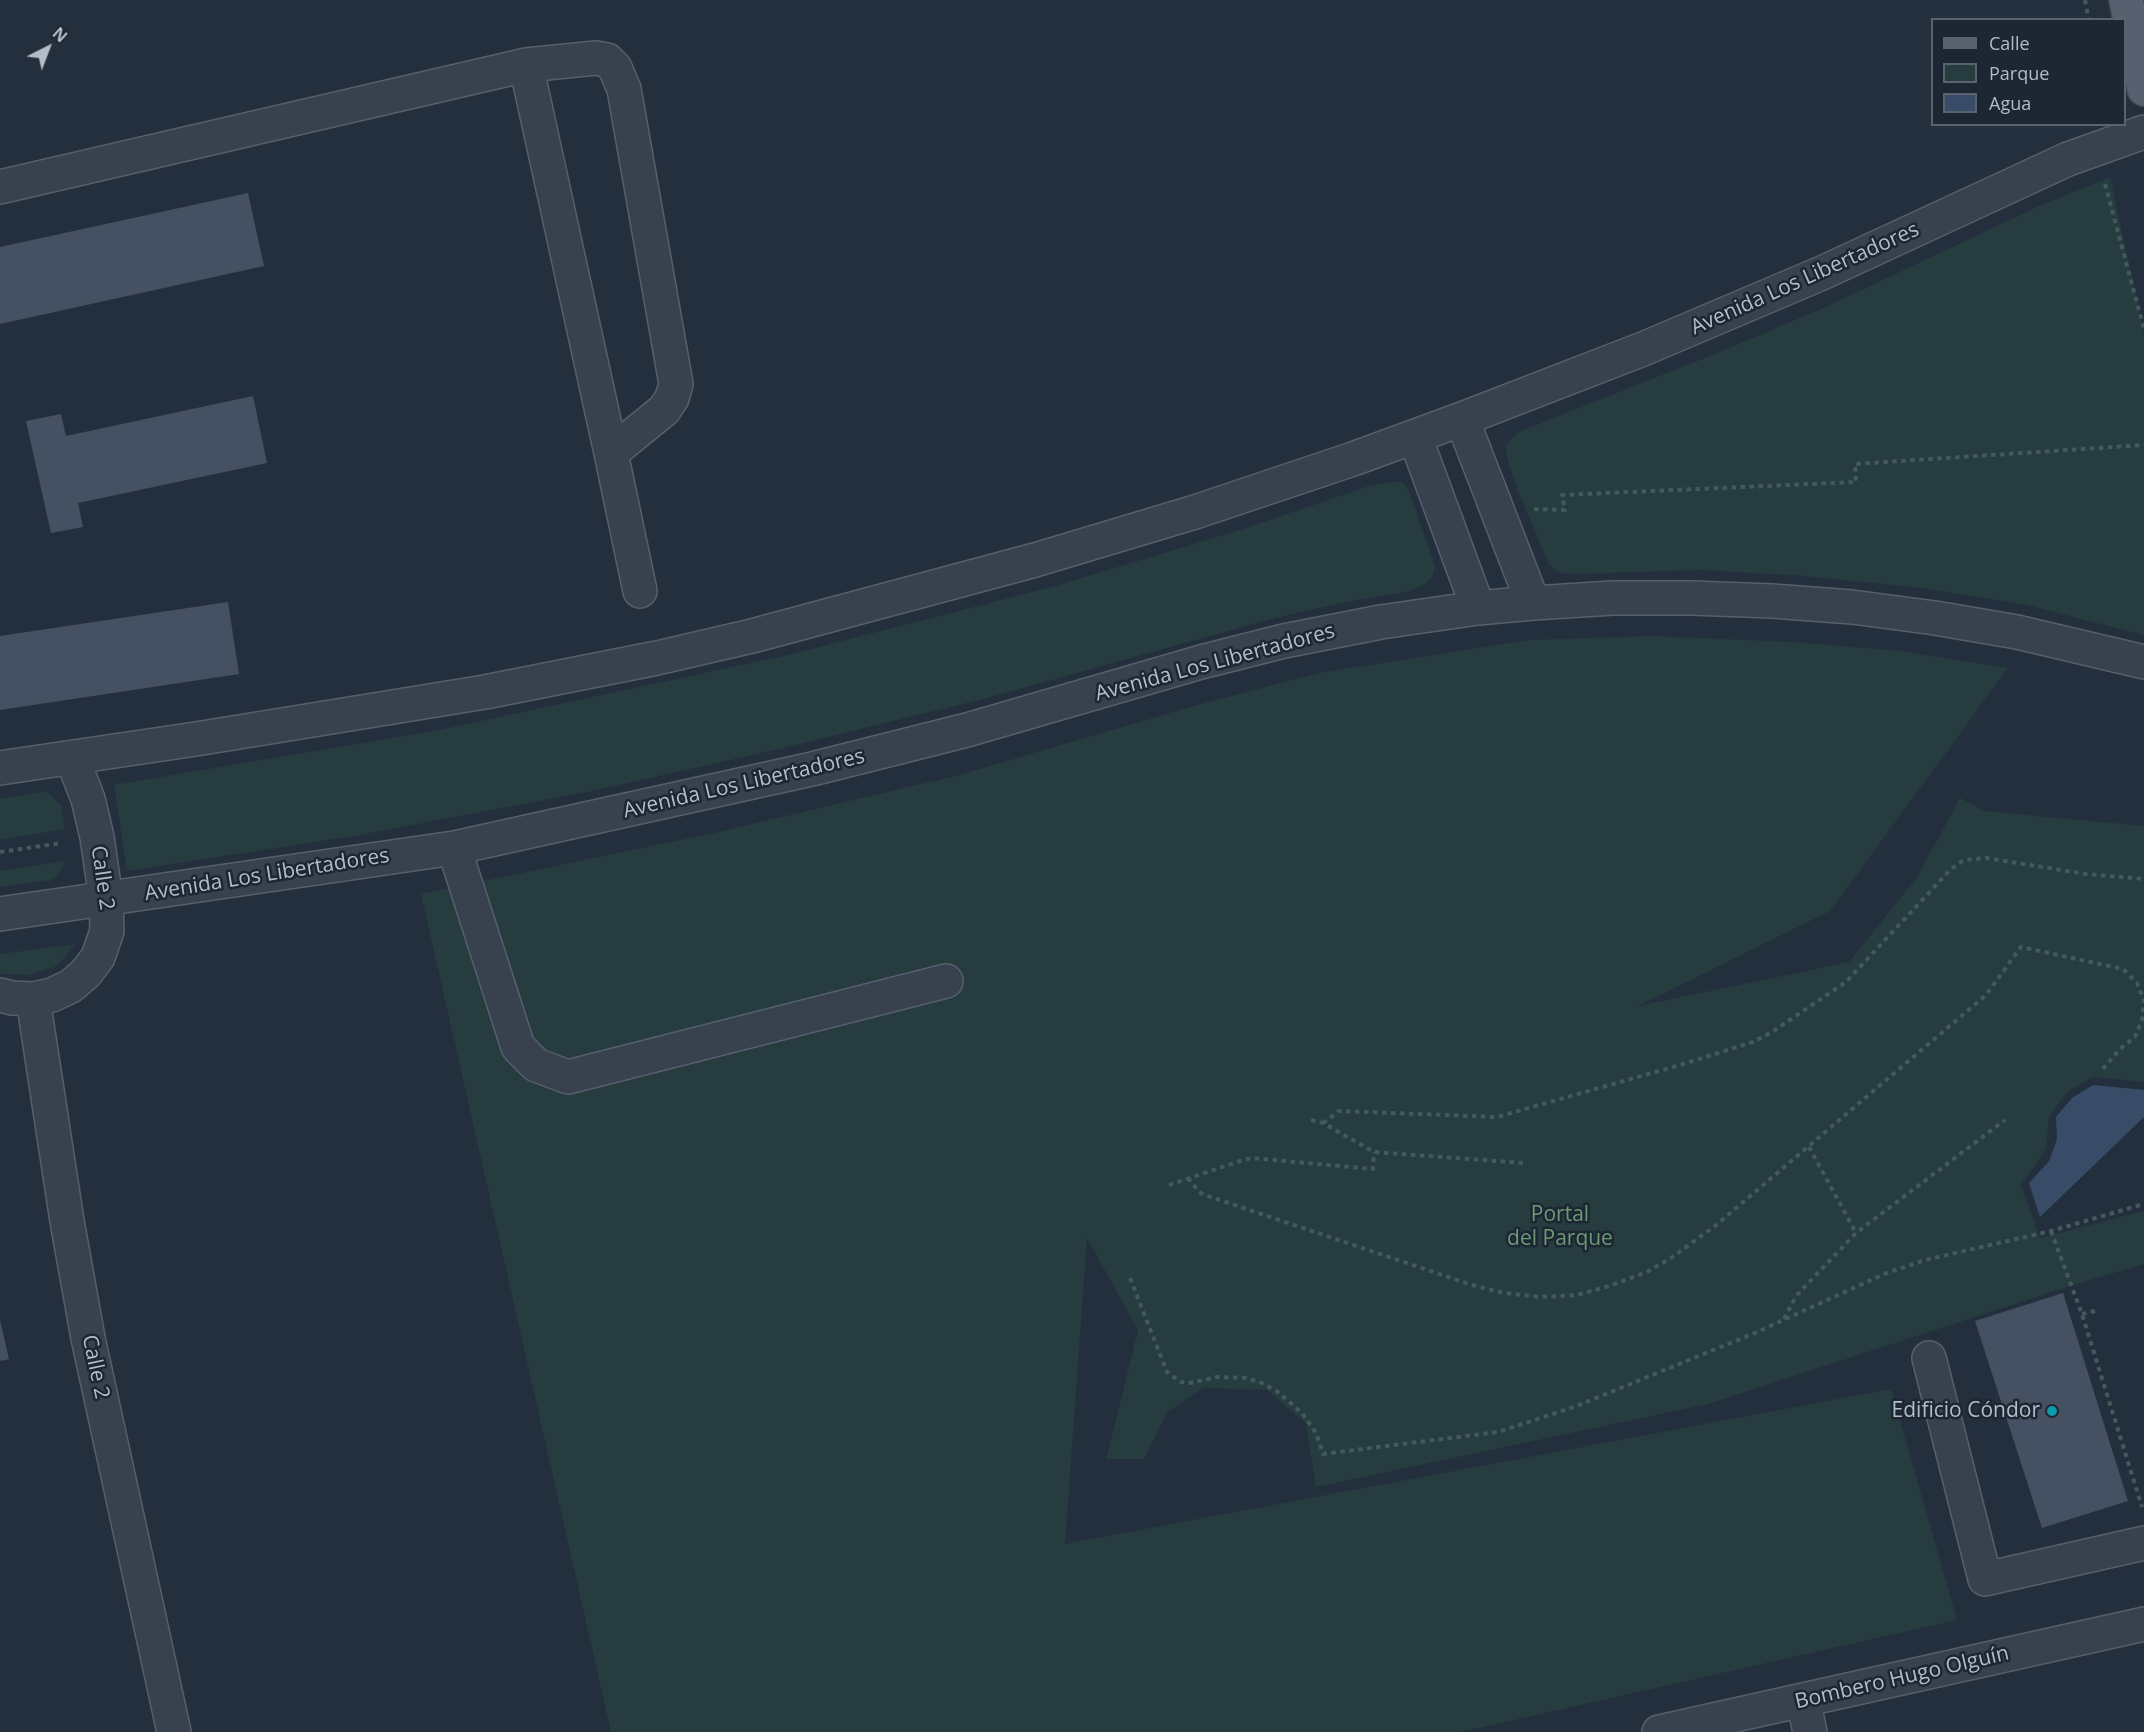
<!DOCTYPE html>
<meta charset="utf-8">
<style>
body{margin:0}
#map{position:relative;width:2144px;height:1732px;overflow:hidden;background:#242f3e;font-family:"Open Sans",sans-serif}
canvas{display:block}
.legend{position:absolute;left:1931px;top:18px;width:195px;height:108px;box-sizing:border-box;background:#1d2633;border:2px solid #59626f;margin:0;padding:8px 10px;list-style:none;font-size:18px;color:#b4bcc9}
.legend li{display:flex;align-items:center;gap:12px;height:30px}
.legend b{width:30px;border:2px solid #59626f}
.north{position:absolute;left:18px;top:18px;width:60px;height:60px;-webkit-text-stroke:4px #1d2633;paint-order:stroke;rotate:42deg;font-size:16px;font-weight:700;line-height:24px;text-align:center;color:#b4bcc9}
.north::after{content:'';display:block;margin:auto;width:21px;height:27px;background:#b4bcc9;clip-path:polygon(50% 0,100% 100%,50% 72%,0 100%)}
</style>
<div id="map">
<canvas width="2144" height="1732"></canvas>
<ul class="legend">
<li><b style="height:8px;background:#56606e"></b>Calle</li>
<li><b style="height:16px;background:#263c3f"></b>Parque</li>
<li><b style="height:16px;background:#394c67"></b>Agua</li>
</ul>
<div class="north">N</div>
</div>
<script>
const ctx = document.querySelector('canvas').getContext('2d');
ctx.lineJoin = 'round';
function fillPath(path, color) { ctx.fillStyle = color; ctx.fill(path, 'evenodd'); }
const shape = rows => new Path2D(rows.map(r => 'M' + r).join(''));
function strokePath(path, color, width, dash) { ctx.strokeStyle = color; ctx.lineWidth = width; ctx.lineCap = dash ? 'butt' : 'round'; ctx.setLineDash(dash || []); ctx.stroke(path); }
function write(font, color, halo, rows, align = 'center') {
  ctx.font = font + ' "Open Sans",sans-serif'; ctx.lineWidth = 5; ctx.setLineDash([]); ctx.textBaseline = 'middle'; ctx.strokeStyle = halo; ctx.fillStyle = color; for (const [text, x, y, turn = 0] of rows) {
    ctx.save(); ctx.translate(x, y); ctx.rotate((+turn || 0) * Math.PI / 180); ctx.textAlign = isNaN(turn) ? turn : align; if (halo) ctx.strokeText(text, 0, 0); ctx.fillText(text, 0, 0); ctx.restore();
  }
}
fillPath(shape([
 [2110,177,2144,333,2144,635,2023,604,1921,588,1805,576,1701,570,1571,574,1558,572,1549,565,1518,491,1508,460,1505,446,1512,438,1521,431,1720,352,1830,305,2039,206],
 [1401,481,1409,491,1435,566,1432,577,1425,584,1411,591,1351,601,1271,619,987,698,779,749,592,791,354,836,127,871,114,785,439,730,788,655,1055,586,1243,529,1369,486],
 [1651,636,1795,642,1900,651,2008,668,1830,911,1638,1006,1849,962,1917,877,1960,798,1984,811,2144,826,2144,1082,2092,1077,2067,1092,2049,1116,2046,1149,2021,1185,2040,1238,2144,1211,2144,1264,2067,1287,1708,1404,1316,1487,1306,1424,1267,1390,1204,1388,1167,1412,1144,1459,1106,1459,1138,1330,1087,1238,1065,1544,1891,1389,1957,1620,1461,1732,611,1732,421,894,714,833,959,775,1197,705,1319,673,1529,640],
 [46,791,61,805,65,829,0,840,0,799],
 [65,861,59,874,51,880,0,887,0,871],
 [76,944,57,966,29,975,0,974,0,954]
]), '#263c3f');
fillPath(shape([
 [2093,1085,2144,1090,2144,1117,2040,1217,2029,1183,2049,1161,2057,1139,2056,1117,2072,1098]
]), '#394c67');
fillPath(shape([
 [248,193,264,266,0,324,0,247],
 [253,396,267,463,78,503,83,527,51,533,26,421,61,414,66,436],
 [228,602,239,674,0,710,0,636],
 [2063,1293,2128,1501,2042,1528,1975,1321],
 [0,1320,9,1359,0,1361]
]), '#455162');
const minor = shape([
 [526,65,611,453],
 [0,187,526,65,596,58,607,60,615,68,624,89,676,384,672,398,664,410,611,453,640,591],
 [1462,419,1533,603],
 [1415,437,1478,608],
 [0,768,196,739,485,692,657,658,752,636,1035,560,1195,512,1353,459,1462,419,1643,349,1822,273,2068,159,2144,132],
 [454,848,518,1047,536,1065,568,1077,946,981],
 [0,914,454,848,812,769,967,730,1201,662,1284,641,1381,622,1478,608,1533,603,1613,598,1692,598,1772,601,1852,607,1935,618,2017,632,2144,662],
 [0,995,12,998,33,999,52,995,71,986,86,973,98,957,107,931,106,899,97,837,88,799,72,758],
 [33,999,67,1221,88,1338,174,1732],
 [1929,1358,1985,1579,2144,1543],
 [1803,1700,1810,1732],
 [1659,1732,2144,1624]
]);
const major = shape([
 [2126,0,2144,89]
]);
strokePath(minor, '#565f6c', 36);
strokePath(major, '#414a57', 36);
strokePath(shape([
 [2085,0,2089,20],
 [2105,184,2144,329],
 [1534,509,1565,510,1562,495,1856,482,1855,464,2144,445],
 [0,852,62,843],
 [1311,1120,1323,1123,1374,1152,1523,1163],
 [1323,1123,1339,1111,1497,1117,1680,1065,1753,1042,1772,1032,1846,982,1951,869,1964,860,1986,858,2086,874,2144,879],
 [1809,1147,1856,1233],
 [1188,1178,1199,1192,1205,1195,1472,1285,1504,1293,1540,1297,1577,1295,1609,1286,1647,1272,1671,1258,1715,1226,1986,995,2021,947,2123,969,2137,983,2144,1001,2142,1020,2135,1037,2120,1049,2102,1070],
 [1169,1185,1243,1160,1252,1158,1373,1169,1374,1152],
 [2051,1231,2082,1314,2142,1507],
 [1130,1278,1167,1372,1181,1382,1190,1383,1217,1377,1246,1378,1262,1383,1278,1392,1302,1413,1316,1433,1323,1454,1498,1432,1574,1407,1755,1333,1884,1274,1925,1260,2051,1231,2144,1204],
 [2082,1314,2095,1311],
 [1784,1319,1796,1296,1856,1233,2005,1120]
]), '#44595c', 4, [4.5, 4.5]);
strokePath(minor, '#38414e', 33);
strokePath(major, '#56606e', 33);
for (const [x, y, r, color] of [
 [2052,1411,6,"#0f9aa8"]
]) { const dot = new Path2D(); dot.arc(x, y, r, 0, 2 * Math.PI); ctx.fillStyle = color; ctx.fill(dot); strokePath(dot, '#1d2633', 2); }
write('21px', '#b4bcc9', '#1d2633', [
 ["Avenida Los Libertadores",1805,279,-24],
 ["Avenida Los Libertadores",1215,663,-15],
 ["Avenida Los Libertadores",744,784,-13],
 ["Avenida Los Libertadores",267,875,-9],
 ["Calle 2",102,878,82],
 ["Calle 2",95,1367,78],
 ["Bombero Hugo Olguín",1902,1678,-13]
]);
write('21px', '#6b9a76', '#1d2633', [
 ["Portal",1560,1215],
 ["del Parque",1560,1239]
]);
write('21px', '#b4bcc9', '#1d2633', [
 ["Edificio Cóndor",2040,1411]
], 'right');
</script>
